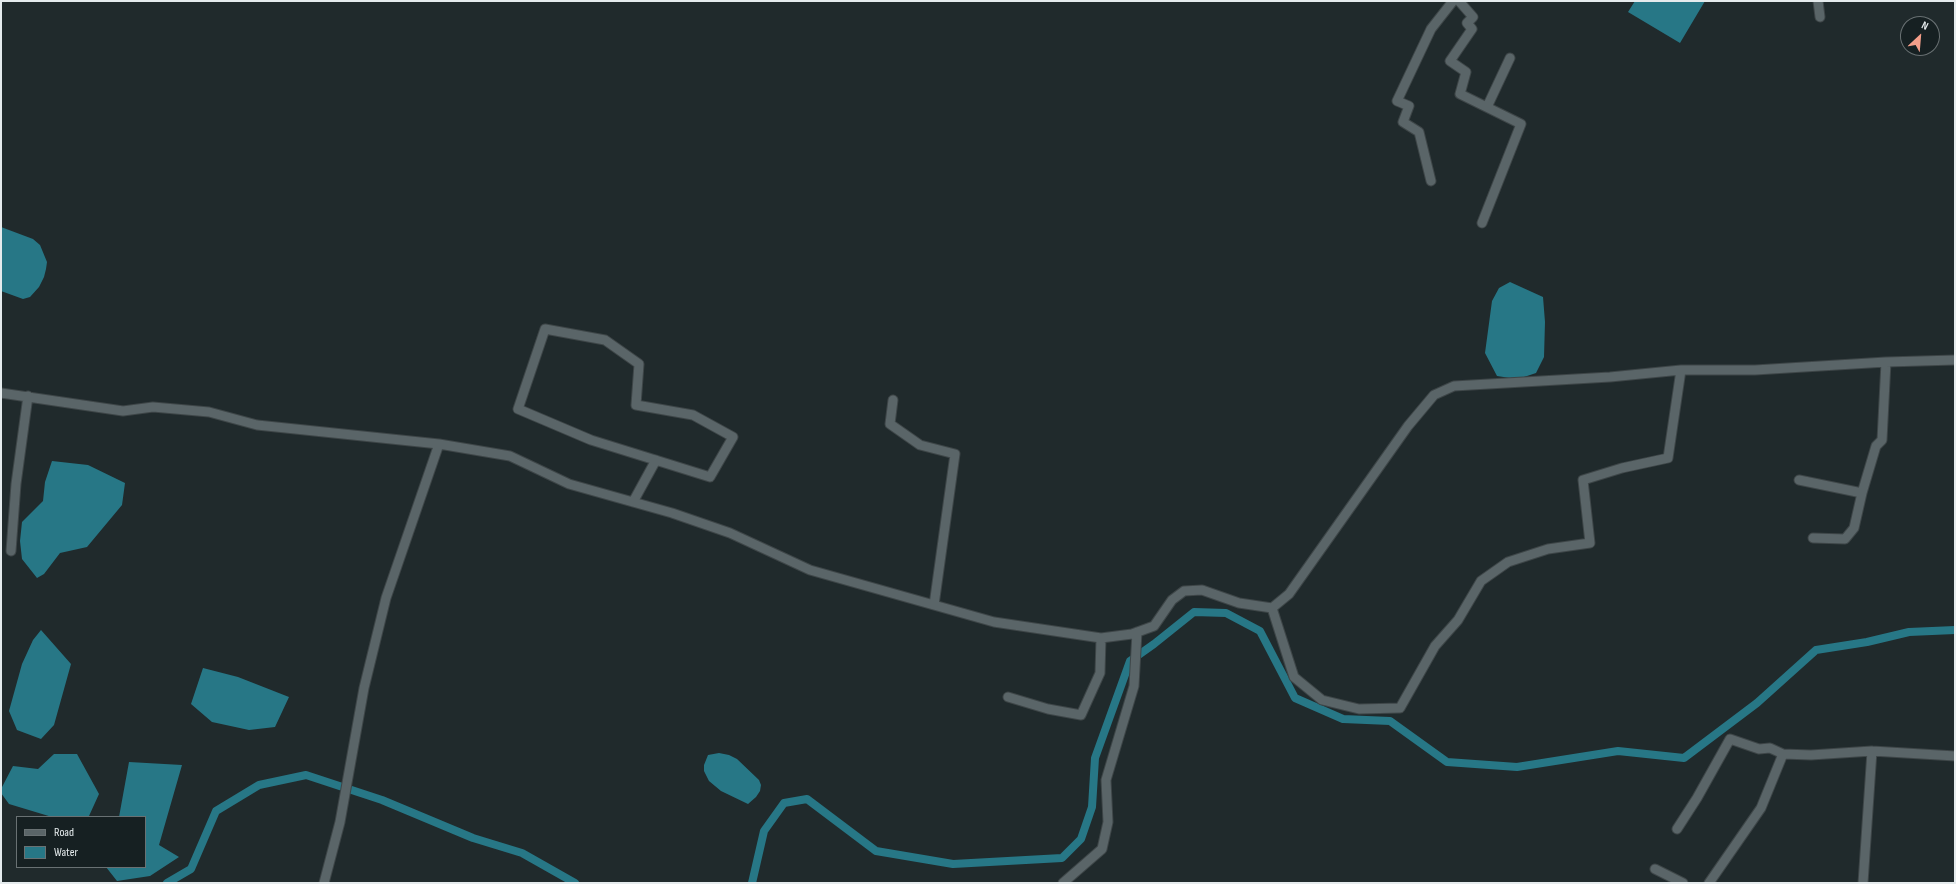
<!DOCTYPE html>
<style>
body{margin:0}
#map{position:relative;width:1956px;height:884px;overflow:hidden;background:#202a2c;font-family:"Sofia Sans Condensed",sans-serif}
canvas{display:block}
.frame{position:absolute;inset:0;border:2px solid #e5ebed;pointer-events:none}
.legend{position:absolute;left:16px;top:816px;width:130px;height:52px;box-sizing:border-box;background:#162022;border:1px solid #697173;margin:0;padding:5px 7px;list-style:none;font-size:12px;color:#e5ebed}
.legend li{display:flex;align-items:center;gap:8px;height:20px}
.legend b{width:20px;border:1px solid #697173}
.north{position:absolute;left:1900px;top:16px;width:40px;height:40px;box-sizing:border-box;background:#162022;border:1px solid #697173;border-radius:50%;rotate:26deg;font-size:11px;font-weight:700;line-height:16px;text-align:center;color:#e5ebed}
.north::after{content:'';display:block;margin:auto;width:14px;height:18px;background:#f49e89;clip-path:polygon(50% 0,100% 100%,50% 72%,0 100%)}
</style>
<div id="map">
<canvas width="1956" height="884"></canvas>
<div class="frame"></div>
<ul class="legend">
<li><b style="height:5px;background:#5a6568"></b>Road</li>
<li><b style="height:11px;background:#277786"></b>Water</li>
</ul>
<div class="north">N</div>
</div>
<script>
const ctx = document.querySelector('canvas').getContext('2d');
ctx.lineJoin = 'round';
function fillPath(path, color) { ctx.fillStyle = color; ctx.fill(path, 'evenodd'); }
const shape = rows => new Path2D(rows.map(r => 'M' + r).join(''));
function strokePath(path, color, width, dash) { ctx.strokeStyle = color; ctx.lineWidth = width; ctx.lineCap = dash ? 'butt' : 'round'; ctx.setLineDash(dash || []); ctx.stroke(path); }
fillPath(shape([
 [1635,1,1705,1,1680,43,1628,12],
 [1,227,33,239,40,245,47,262,46,269,44,277,39,287,30,297,23,299,1,291],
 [1510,282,1543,297,1545,322,1544,357,1536,373,1524,377,1510,378,1497,376,1485,353,1492,301,1499,288],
 [52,461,88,465,125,483,122,505,87,547,60,553,44,574,37,578,22,559,20,541,22,522,43,501,45,482],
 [41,630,71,664,54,725,41,739,17,730,9,711,22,664,33,640],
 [203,668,238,677,289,697,275,727,249,730,212,722,191,704],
 [719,753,729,755,737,759,759,780,761,785,760,791,756,797,748,804,721,791,709,781,704,771,704,765,708,755],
 [54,754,77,754,99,794,89,816,52,817,9,804,1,793,1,789,13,766,38,769],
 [129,762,182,765,159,845,179,857,150,876,117,881,106,867,145,867,145,817,119,817]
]), '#277786');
strokePath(shape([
 [167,883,191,869,216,811,259,785,306,775,382,800,473,838,522,853,575,883],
 [752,883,764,831,784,803,807,799,876,851,953,864,1062,858,1081,839,1092,807,1095,758,1130,661,1154,644,1194,612,1226,613,1260,631,1295,698,1343,719,1390,721,1447,762,1517,767,1618,751,1684,758,1757,703,1816,650,1867,642,1909,632,1955,630]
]), '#277786', 8);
const minor = shape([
 [1459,1,1473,17,1467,23,1472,29,1450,61,1466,72,1460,94,1521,124,1482,223],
 [1818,1,1820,17],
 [1487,107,1510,58],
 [1431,181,1419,132,1403,122,1409,106,1397,101,1431,29,1453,1],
 [545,329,605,340,639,364,636,405,693,415,733,437,710,477,591,440,518,409,545,329],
 [1,393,123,411,153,407,209,412,257,425,439,444,510,456,569,484,672,513,730,533,810,570,994,622,1101,638,1132,634,1154,626,1172,600,1184,591,1202,590,1239,603,1272,608,1289,594,1408,426,1434,395,1454,386,1610,377,1681,370,1755,370,1886,362,1955,360],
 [893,400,890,424,920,445,955,454,934,605],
 [1799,480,1862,493,1876,446,1882,440,1886,362],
 [633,502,656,460],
 [1813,538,1845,539,1854,528,1862,493],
 [11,551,16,484,28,396],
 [1272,608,1294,677,1322,700,1359,709,1400,708,1435,646,1458,620,1481,581,1508,562,1548,549,1590,543,1583,480,1622,468,1668,458,1681,370],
 [1008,697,1048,709,1081,715,1100,673,1101,638],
 [1677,829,1697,798,1730,739,1759,749,1770,748,1783,754,1811,755,1872,751,1955,756],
 [1655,869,1683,883],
 [324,883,340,822,364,688,386,598,439,444],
 [1063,883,1102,849,1108,822,1106,780,1134,686,1137,632],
 [1709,883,1761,808,1783,754],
 [1863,883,1872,751]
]);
strokePath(minor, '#3e4648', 11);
strokePath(minor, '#5a6568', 9);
</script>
